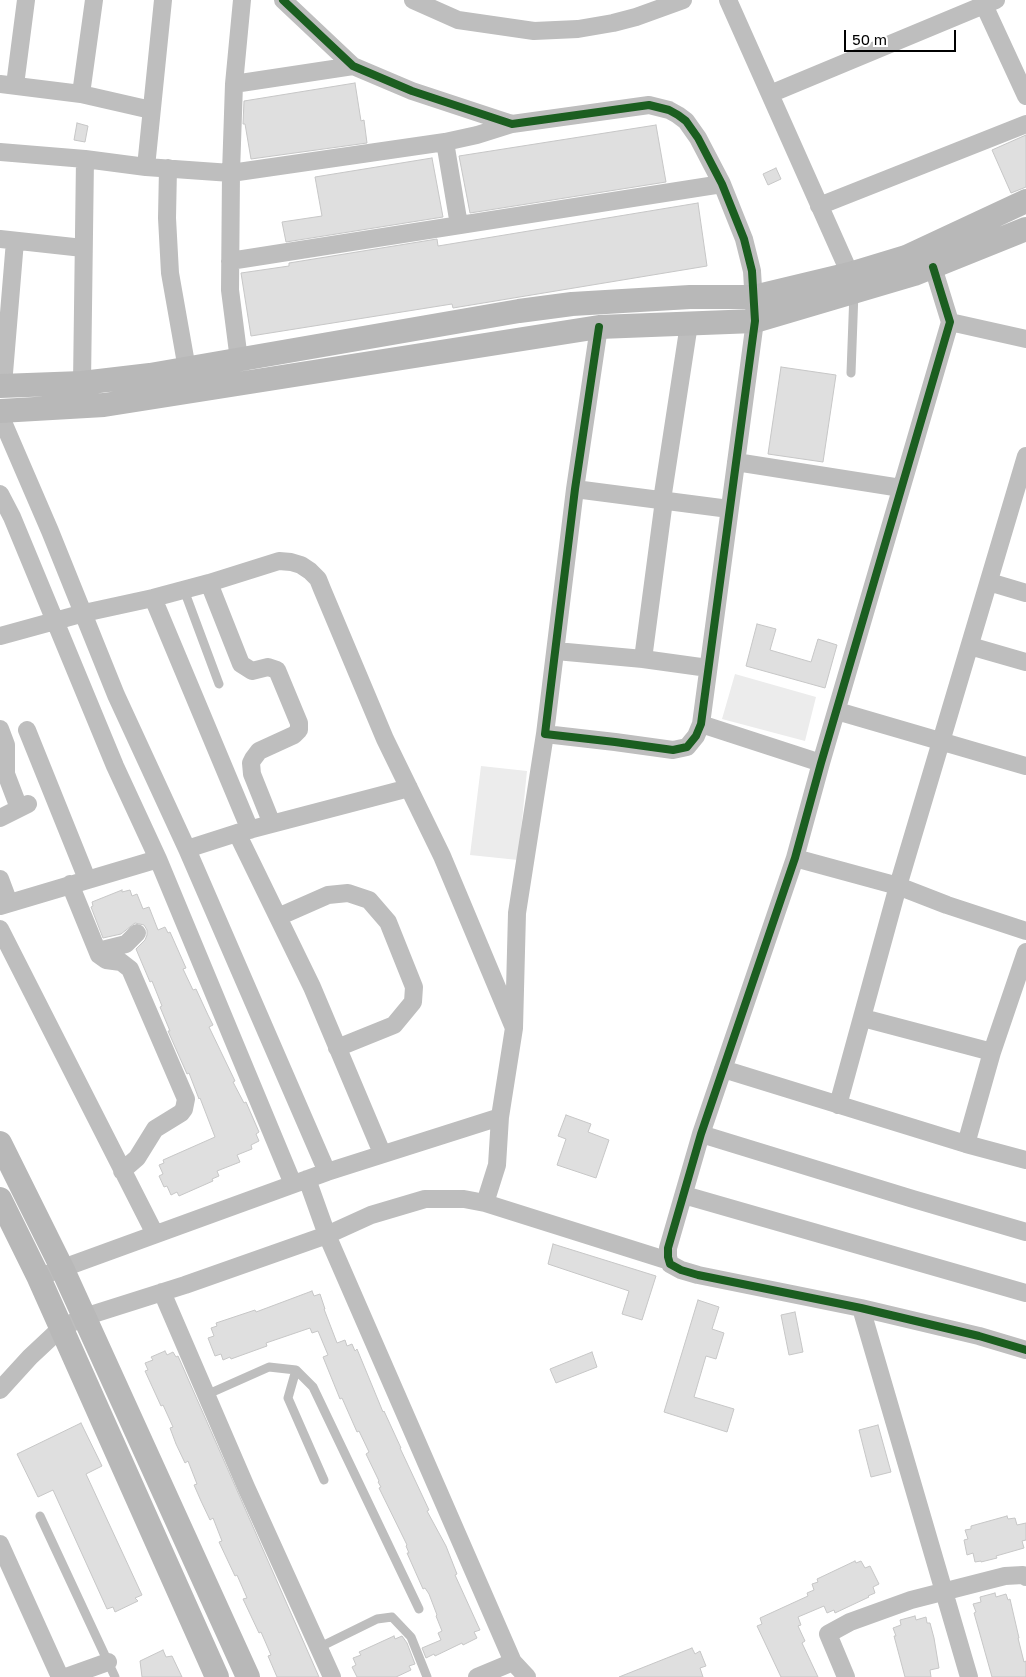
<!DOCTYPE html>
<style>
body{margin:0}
#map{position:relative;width:1026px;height:1677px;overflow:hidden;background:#fff;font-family:"Golos Text",sans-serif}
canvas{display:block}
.scale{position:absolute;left:844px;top:30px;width:112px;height:22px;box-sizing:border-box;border:2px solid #000;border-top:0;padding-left:6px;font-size:15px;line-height:18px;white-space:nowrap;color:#000;-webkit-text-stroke:4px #fff;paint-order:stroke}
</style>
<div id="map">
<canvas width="1026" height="1677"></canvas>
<div class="scale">50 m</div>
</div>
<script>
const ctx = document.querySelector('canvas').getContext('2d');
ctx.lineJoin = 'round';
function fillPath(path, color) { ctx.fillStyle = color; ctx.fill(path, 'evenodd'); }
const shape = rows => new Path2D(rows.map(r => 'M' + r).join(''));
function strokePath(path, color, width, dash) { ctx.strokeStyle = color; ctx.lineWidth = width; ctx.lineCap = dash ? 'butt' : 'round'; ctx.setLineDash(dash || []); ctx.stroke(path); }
fillPath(shape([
 [735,674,816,697,805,741,722,719],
 [481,766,527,771,518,860,470,855]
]), '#ececec');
const building = shape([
 [355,83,361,121,364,120,367,143,251,159,245,124,243,124,244,101,355,83],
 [77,123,88,126,85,142,74,140,77,123],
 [656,125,666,182,470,213,459,156,656,125],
 [1026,135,1026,187,1011,193,992,150,1026,135],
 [432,158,443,217,286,242,282,222,322,216,315,177,432,158],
 [776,168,781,179,768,185,763,174,776,168],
 [698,203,707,266,453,308,452,304,251,336,241,273,289,266,289,263,437,239,438,246,698,203],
 [781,367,836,375,823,462,768,454,781,367],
 [757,624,776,629,770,650,811,662,818,639,837,645,825,688,746,666,757,624],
 [122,890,122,892,130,890,132,896,137,894,143,909,149,907,158,930,165,927,168,933,170,932,186,968,183,969,193,990,196,989,208,1015,213,1025,209,1027,235,1081,233,1082,244,1103,246,1102,259,1132,256,1134,259,1141,251,1145,252,1149,237,1155,240,1162,217,1171,219,1176,212,1179,213,1181,179,1196,177,1192,171,1195,167,1186,164,1187,159,1176,163,1174,159,1165,164,1163,163,1160,215,1137,200,1098,199,1099,189,1073,187,1074,168,1031,170,1031,160,1007,162,1006,152,981,150,982,136,949,145,940,147,935,147,930,144,925,135,923,121,934,103,938,91,907,93,906,92,902,122,890],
 [566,1115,591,1124,588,1132,609,1140,596,1178,557,1165,566,1139,558,1136,566,1115],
 [553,1244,656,1276,642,1320,622,1314,629,1291,548,1264,553,1244],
 [312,1291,314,1296,320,1294,325,1309,324,1309,337,1343,345,1340,347,1346,352,1344,355,1351,357,1349,383,1412,384,1411,401,1448,400,1448,429,1510,427,1511,446,1546,457,1574,455,1575,480,1630,474,1632,477,1638,463,1645,462,1643,435,1656,434,1654,426,1658,422,1648,441,1640,438,1633,442,1631,436,1616,437,1615,429,1594,425,1588,423,1589,407,1553,409,1553,406,1546,407,1545,379,1488,381,1487,378,1482,379,1481,366,1454,369,1452,359,1431,357,1432,342,1398,340,1399,323,1357,328,1355,318,1331,312,1333,310,1328,266,1343,267,1346,231,1359,230,1357,223,1360,221,1354,215,1356,208,1338,214,1336,211,1328,217,1326,216,1323,255,1310,256,1312,312,1291],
 [698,1300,719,1307,712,1329,724,1333,716,1359,706,1356,694,1397,734,1409,727,1432,664,1412,698,1300],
 [795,1312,803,1352,789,1355,781,1315,795,1312],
 [165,1351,167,1355,173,1352,176,1357,178,1356,319,1677,277,1677,268,1656,271,1655,261,1632,259,1633,243,1599,247,1598,237,1575,235,1576,219,1542,222,1541,213,1518,210,1520,201,1501,194,1485,197,1484,188,1461,185,1463,176,1444,170,1428,173,1427,163,1405,161,1406,145,1371,148,1370,145,1363,153,1360,151,1357,165,1351],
 [592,1352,597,1367,556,1383,550,1369,592,1352],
 [81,1423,102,1466,86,1474,142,1595,135,1598,138,1601,115,1612,113,1607,107,1609,53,1490,38,1497,17,1454,81,1423],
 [878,1425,891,1472,871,1477,859,1430,878,1425],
 [1007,1516,1008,1519,1015,1518,1017,1525,1026,1523,1026,1540,1022,1541,1024,1548,996,1556,997,1558,981,1562,981,1561,975,1562,973,1553,967,1555,964,1540,968,1539,965,1530,971,1529,971,1526,1007,1516],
 [855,1561,856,1563,861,1561,865,1568,870,1566,879,1584,873,1587,875,1593,868,1596,869,1597,835,1613,834,1610,827,1613,824,1606,798,1617,801,1625,798,1626,805,1641,802,1643,818,1677,781,1677,757,1626,762,1624,760,1618,808,1596,807,1593,814,1590,812,1584,818,1582,817,1579,855,1561],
 [995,1593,996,1597,1006,1594,1008,1600,1010,1599,1019,1638,1018,1638,1024,1662,1026,1661,1026,1677,992,1677,974,1613,976,1612,973,1604,981,1602,980,1597,995,1593],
 [915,1616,916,1620,926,1617,927,1623,930,1623,934,1638,939,1668,930,1670,931,1677,905,1677,894,1636,896,1636,893,1628,901,1625,900,1620,915,1616],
 [394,1636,395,1639,402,1636,407,1643,415,1664,409,1666,411,1670,396,1677,357,1677,352,1667,356,1665,353,1658,361,1655,359,1652,394,1636],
 [692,1648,695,1654,700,1651,706,1666,700,1668,703,1677,619,1677,692,1648],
 [163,1650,166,1657,172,1656,182,1677,142,1677,140,1661,163,1650]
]);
fillPath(building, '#dfdfdf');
strokePath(building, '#c7c7c7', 1);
strokePath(shape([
 [851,373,854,292],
 [184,590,219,684],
 [296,1370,288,1398,324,1480],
 [206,1395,269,1367,296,1370,313,1387,419,1609],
 [40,1516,115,1677],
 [318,1648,377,1619,392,1617,411,1637,427,1677]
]), '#bebebe', 9);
strokePath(shape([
 [283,0,353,66,412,91,512,124,649,105,669,110,678,115,686,121,698,138,722,184,744,239,752,271,755,321,701,724,696,736,687,747,673,750,615,742,545,734,575,489,599,327],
 [413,0,458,20,534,31,578,29,613,23,636,17,683,0],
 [728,0,850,274],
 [984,5,1026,96],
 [0,84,81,94,151,110],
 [234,84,353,66],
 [15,85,26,0],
 [81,94,94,0],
 [770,94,996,0],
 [445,142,459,225],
 [0,152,85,159,146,167,231,173,445,142,477,135,512,124],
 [146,167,163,0],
 [168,168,167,218,170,273,187,369],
 [819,206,1026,124],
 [0,239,83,248],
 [230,261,722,184],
 [933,267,950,322,821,763,795,858,701,1134,668,1248,668,1257,670,1264,681,1270,698,1275,861,1308,979,1336,1026,1350],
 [950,322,1026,339],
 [239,360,230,290,231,173,234,84,242,0],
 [82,383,85,159],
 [3,385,15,241],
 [0,415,50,531,116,695,187,849,327,1172],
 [736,462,901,488],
 [575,489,729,509],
 [0,494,12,517,115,766,158,859,293,1184],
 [989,582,1026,593],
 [209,583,241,664,252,671,268,667,277,670,299,723,299,730,294,735,259,751,253,759,251,763,252,774,272,824],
 [153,598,250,830],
 [0,636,84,613,153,598,209,583,279,561,291,562,301,565,310,571,318,579,322,589,385,739,442,856,514,1028],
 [970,646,1026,662],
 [556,651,643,659,708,668],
 [643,659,663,508,662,500,689,324],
 [837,711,1026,766],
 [701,724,821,763],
 [0,729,6,745,6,774,19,808],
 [27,730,87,879],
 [0,818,28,804],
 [237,833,312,987,382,1153],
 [187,849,237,833,409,788],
 [795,858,898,886,947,905,1026,931],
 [0,879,9,903],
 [70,884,99,955,106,960,121,962,130,969,186,1099,184,1109,181,1113,155,1129,137,1158,122,1171],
 [0,906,158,859],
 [278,917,328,895,348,893,369,900,388,922,414,987,413,1002,394,1025,337,1048],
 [0,929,155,1234],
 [98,951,126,944,137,933],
 [863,1018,992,1052],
 [723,1069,966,1144,1026,1160],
 [838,1105,898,886,1026,456],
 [701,1134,913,1199,1026,1232],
 [966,1144,992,1052,1026,952],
 [307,1179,327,1235,513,1662,477,1677],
 [684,1195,1026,1293],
 [485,1203,497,1165,500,1117,514,1028,517,913,545,734],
 [52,1272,327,1172,500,1117],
 [162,1292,246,1487,332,1677],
 [861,1308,969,1677],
 [0,1390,30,1357,61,1328,84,1317,185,1285,327,1235,371,1215,425,1199,464,1199,485,1203,669,1261],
 [0,1544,60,1677],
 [513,1662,527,1677],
 [66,1677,108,1662],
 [846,1677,828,1634,850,1622,911,1600,1005,1576,1023,1575,1026,1577]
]), '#bebebe', 18);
strokePath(shape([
 [0,386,82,383,150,375,519,311,572,304,690,297,754,297,850,274,906,257,1026,201],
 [0,411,104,405,599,327,755,321,914,274,1026,229],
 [0,1143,62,1268,248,1677],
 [0,1199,39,1278,217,1677]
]), '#b8b8b8', 24);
strokePath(shape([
 [283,0,353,66,412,91,512,124,649,105,669,110,678,115,686,121,698,138,722,184,744,239,752,271,755,321,701,724,696,736,687,747,673,750,615,742,545,734,575,489,599,327],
 [933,267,950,322,821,763,795,858,701,1134,668,1248,668,1257,670,1264,681,1270,698,1275,861,1308,979,1336,1026,1350]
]), '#1b5e20', 8);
</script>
